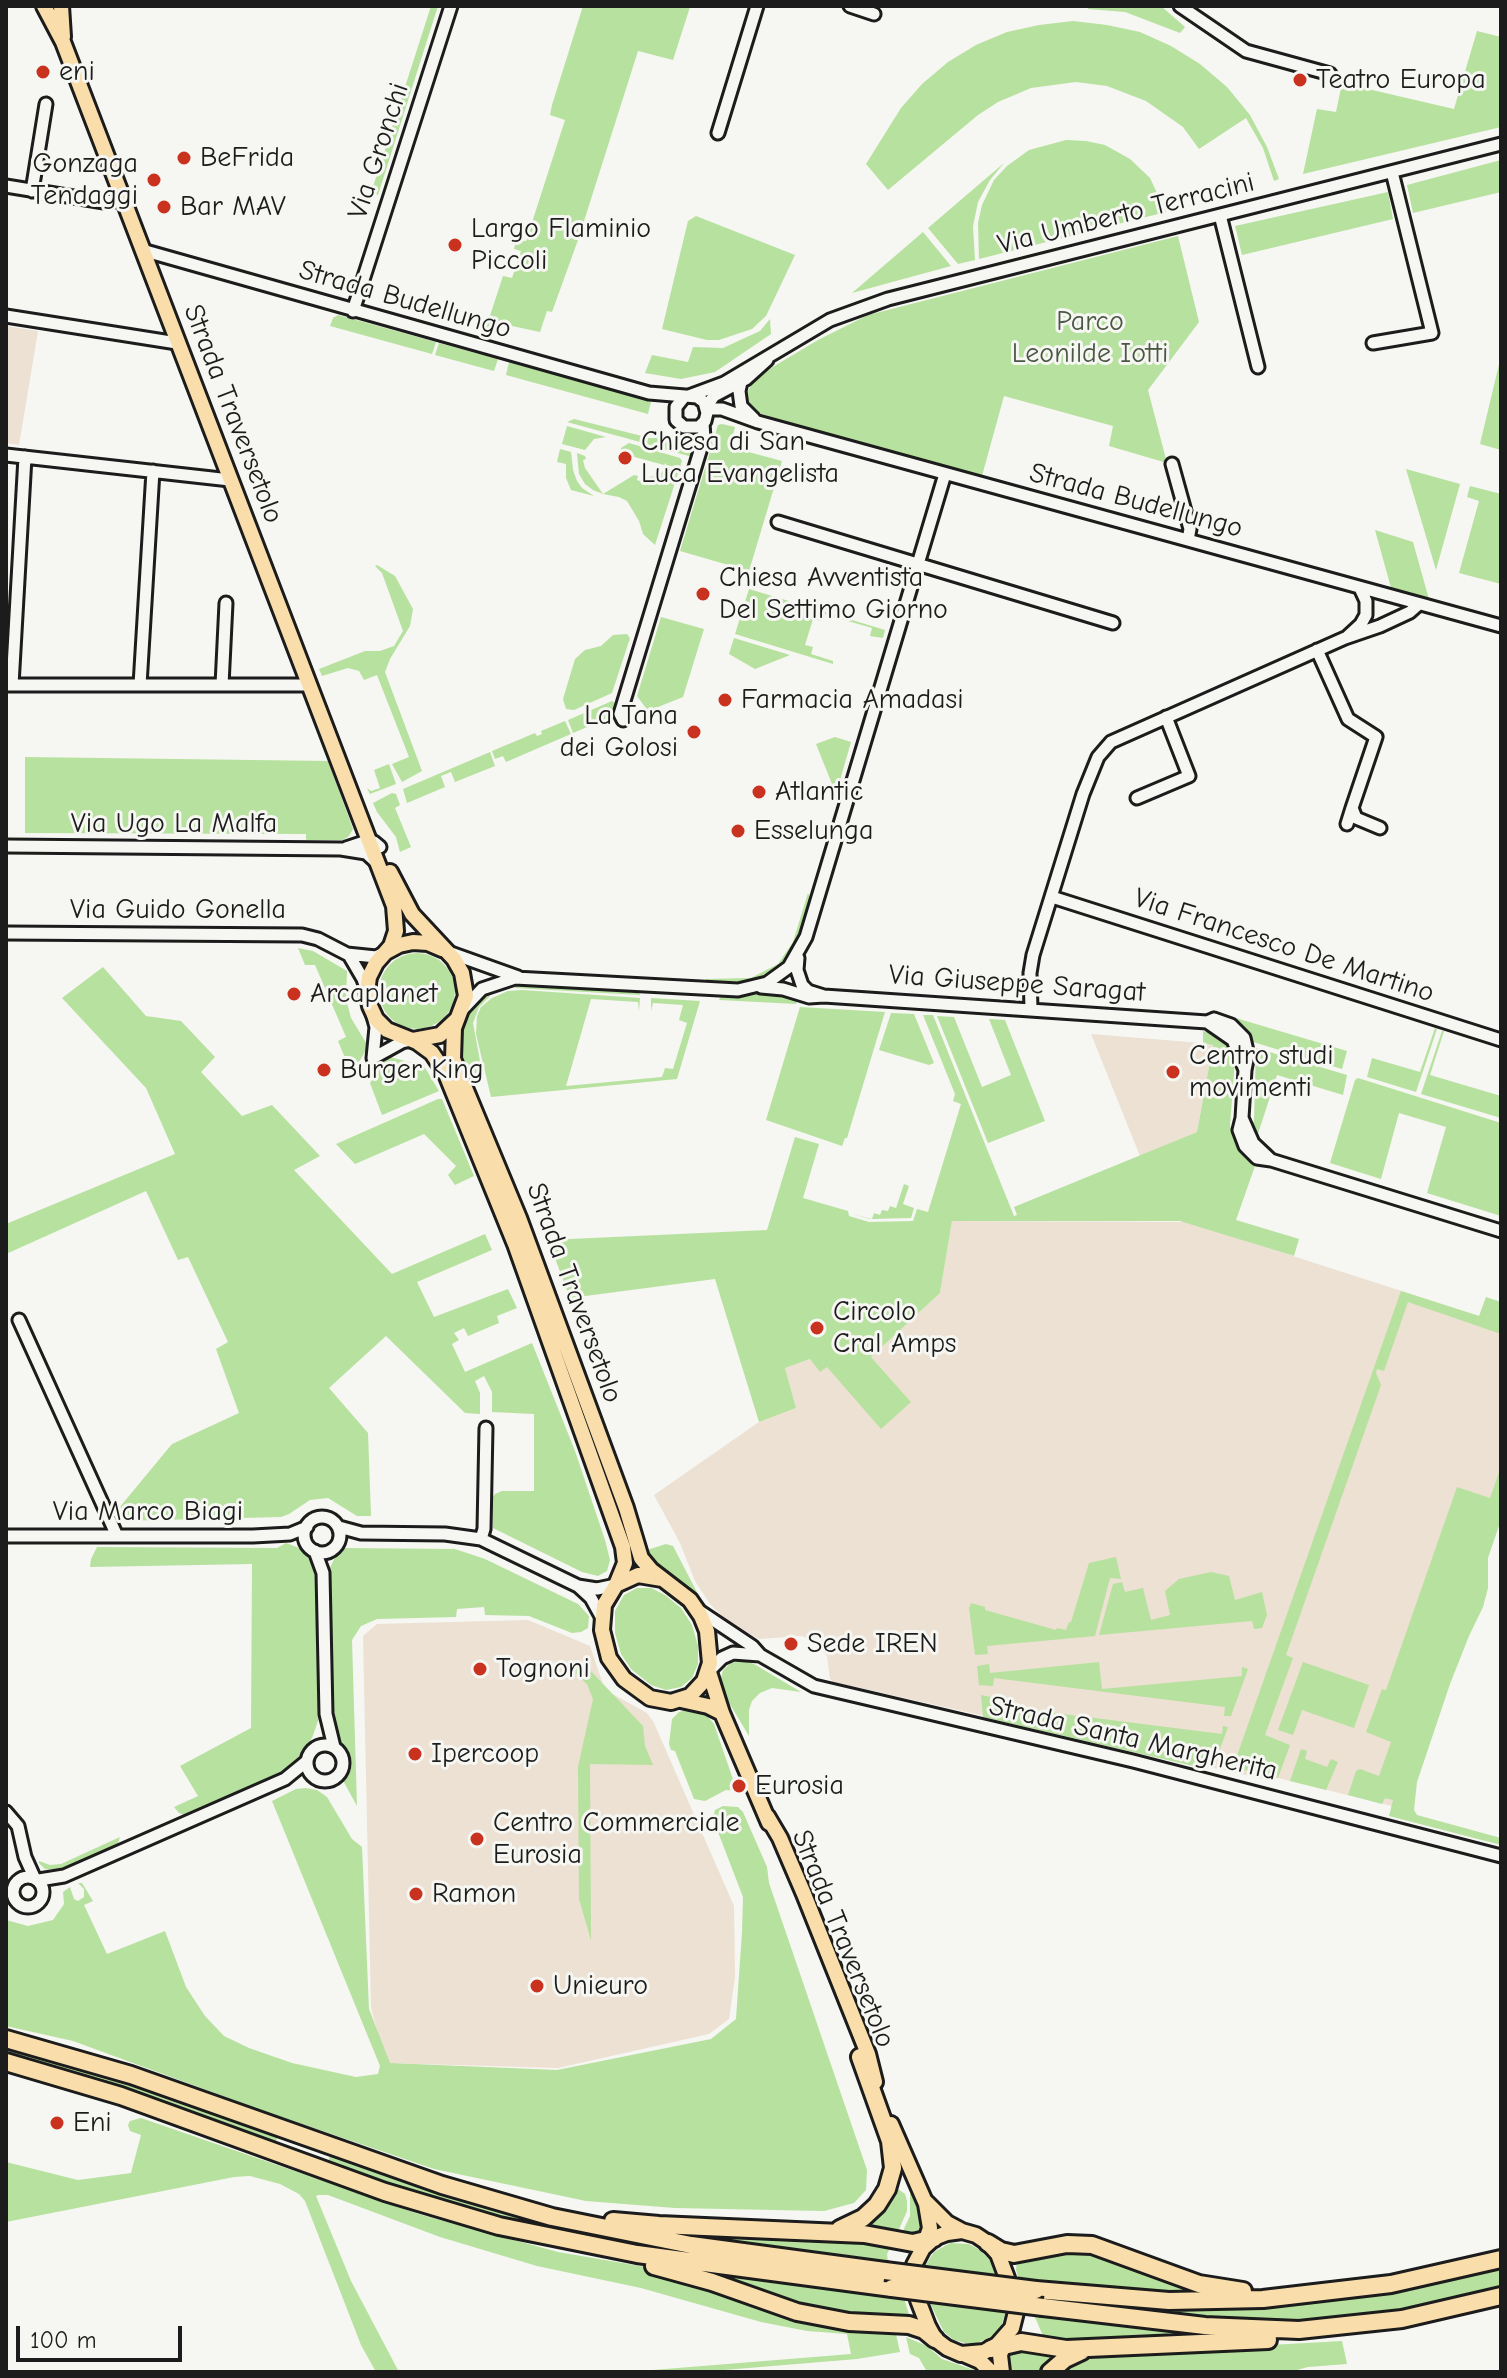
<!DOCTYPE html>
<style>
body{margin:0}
#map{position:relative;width:1507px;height:2378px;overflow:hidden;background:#f6f6f2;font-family:"Comic Neue",sans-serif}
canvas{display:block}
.frame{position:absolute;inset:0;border:8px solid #1c1c1c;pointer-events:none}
.scale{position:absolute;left:16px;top:2326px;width:166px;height:36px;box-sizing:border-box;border:4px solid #1c1c1c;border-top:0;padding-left:10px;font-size:24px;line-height:28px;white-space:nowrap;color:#1c1c1c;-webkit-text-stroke:6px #f6f6f2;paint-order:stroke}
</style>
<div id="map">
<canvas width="1507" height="2378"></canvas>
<div class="frame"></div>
<div class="scale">100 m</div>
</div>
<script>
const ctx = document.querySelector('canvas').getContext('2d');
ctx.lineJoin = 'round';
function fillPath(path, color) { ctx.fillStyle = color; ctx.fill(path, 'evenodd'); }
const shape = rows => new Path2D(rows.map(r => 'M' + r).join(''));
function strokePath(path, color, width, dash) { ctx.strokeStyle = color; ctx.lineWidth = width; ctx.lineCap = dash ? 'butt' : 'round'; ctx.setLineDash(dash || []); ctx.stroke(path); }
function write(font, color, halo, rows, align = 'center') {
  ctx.font = font + ' "Comic Neue",sans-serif'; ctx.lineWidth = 6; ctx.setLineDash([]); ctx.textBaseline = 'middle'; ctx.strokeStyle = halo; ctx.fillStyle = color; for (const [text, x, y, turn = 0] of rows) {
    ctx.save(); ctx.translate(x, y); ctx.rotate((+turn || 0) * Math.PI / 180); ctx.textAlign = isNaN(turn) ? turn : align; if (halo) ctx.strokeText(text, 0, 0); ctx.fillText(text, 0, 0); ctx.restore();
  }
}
fillPath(shape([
 [6,326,38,331,19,445,6,443],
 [1091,1034,1213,1044,1197,1132,1140,1156],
 [952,1221,1187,1222,1501,1323,1501,1495,1392,1806,1278,1778,1268,1780,834,1682,830,1679,827,1656,812,1640,802,1636,759,1639,728,1622,710,1604,695,1581,680,1543,654,1495,759,1422,796,1408,785,1368,810,1359,911,1402,871,1357,940,1293],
 [528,1620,590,1646,605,1690,647,1713,654,1723,734,1906,735,1977,729,2019,709,2034,558,2068,386,2063,371,2008,363,1636,377,1624]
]), '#ece1d2');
fillPath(shape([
 [431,6,438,6,378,195,371,193],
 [583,6,690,7,673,60,638,51,578,240,552,312,547,311,540,332,498,323,490,339,482,340,503,276,512,278,521,251,514,249,516,241,526,241,565,120,550,115,552,105],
 [1088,6,1161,6,1185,27,1180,33,1125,12,1088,9],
 [1073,21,1107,25,1140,32,1171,46,1200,64,1227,87,1250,115,1267,147,1279,179,1274,181,1263,148,1246,118,1199,149,1183,127,1146,101,1107,86,1076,82,1031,88,998,102,978,115,888,190,866,164,901,108,922,84,948,62,976,45,1007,32,1039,25],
 [1477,31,1501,37,1501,127,1303,174,1317,109,1336,112,1342,83,1454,109],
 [1066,140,1086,141,1105,145,1130,159,1150,178,1166,212,979,259,978,223,982,205,994,180,1007,166,1029,150],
 [1501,160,1501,192,1413,213,1407,185],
 [1004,163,990,180,978,202,973,226,975,260,958,264,928,228],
 [1388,192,1393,219,1242,255,1235,226],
 [696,216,795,255,766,316,752,329,719,340,707,340,662,329,688,221],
 [923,232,951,266,852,293],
 [1178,236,1199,322,1148,390,1167,463,1109,446,1113,426,1004,396,982,476,771,417,754,411,749,404,747,393,751,385,771,368,818,340,868,315],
 [338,315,436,342,432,354,330,326,333,318],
 [770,319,771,334,715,372,681,379,645,373,652,355,688,362,693,347,723,348,760,331],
 [439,343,498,359,494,371,435,355],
 [1501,356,1501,450,1480,444],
 [509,362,651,402,648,414,506,375],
 [574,419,642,436,640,442,567,422],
 [722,424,735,427,730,447,782,461,749,571,680,551,718,425],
 [567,426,606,437,594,439,585,450,562,444],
 [683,433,692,440,692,457,646,444,648,438,664,438],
 [629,443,680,458,682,461,655,545,643,534,639,521,627,501,619,497,603,494,593,490,585,484,579,474,577,453,585,456,586,459,583,460,585,468,603,494,634,475,638,476,637,480,643,482,644,478,660,475,665,467,675,470,676,467,666,465,666,463,664,465,620,453,621,448],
 [560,449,571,452,573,470,577,481,582,488,594,496,571,490,566,478,566,464,557,462],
 [1406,469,1460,484,1436,570],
 [1470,486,1501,494,1501,584,1459,573,1479,501,1467,497],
 [1375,530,1413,542,1430,603,1393,595],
 [377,565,395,576,413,609,410,626,390,659,385,672,422,771,402,782,392,764,409,757,377,675,364,680,359,671,348,668,322,676,319,669,365,651,380,651,394,646,403,631,382,573,375,566],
 [749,589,885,630,883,638,870,636,872,628,824,614,821,621,813,619,805,645,813,647,811,654,833,661,833,664,735,634],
 [661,617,704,629,683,697,648,711,637,696],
 [613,635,627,634,630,638,612,693,574,710,566,709,563,699,575,659,585,650,601,646],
 [734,638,790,655,755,669,729,654],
 [612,701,618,705,613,716,573,733,568,720],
 [565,721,571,734,506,762,503,756,495,759,492,751,535,733,537,736,542,734,541,731],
 [835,737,851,742,836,794,816,744],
 [490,752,495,766,455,782,451,772,441,776,445,787,407,803,403,789],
 [25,757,328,761,353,829,349,836,343,840,306,840,306,834,25,833],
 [389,764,396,784,370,794,367,788,371,791,380,788,374,770],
 [392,793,396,794,400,805,395,808,411,847,400,852,396,837,377,812,373,803],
 [808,893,811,900,799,940,779,968,757,981,738,984,706,983,706,979,751,978,778,964,793,942],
 [298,948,313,951,347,971,346,999,351,1018,368,1046,357,1066,348,1065,338,1041,346,1037,315,965,305,965],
 '379 991a38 38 0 1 1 76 0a38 38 0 1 1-76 0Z',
 [103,967,146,1016,181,1021,215,1057,201,1072,242,1116,272,1105,320,1156,294,1170,392,1274,485,1234,492,1250,417,1282,434,1317,508,1289,517,1308,497,1316,499,1323,468,1336,464,1328,454,1333,459,1340,452,1344,465,1372,532,1343,575,1451,605,1540,610,1560,607,1571,598,1576,582,1572,493,1528,492,1498,495,1494,502,1491,534,1491,534,1414,492,1412,492,1392,484,1376,475,1381,480,1393,480,1414,465,1413,386,1336,329,1388,368,1433,371,1516,357,1516,328,1498,310,1500,289,1514,281,1517,117,1521,114,1514,172,1444,239,1413,216,1349,228,1342,188,1257,178,1260,146,1191,6,1254,6,1224,175,1154,146,1088,62,998],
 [515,984,638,990,640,995,515,988],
 [522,990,640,998,639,1011,638,1002,591,999,566,1086,662,1077,665,1068,673,1069,687,1023,679,1020,683,1005,653,1003,651,1011,651,998,700,1001,677,1079,491,1097,476,1034,477,1016,481,1007,492,998,508,991],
 [488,991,490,996,479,1007,473,1023,482,1072,469,1078,459,1057,458,1037,474,1005],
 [771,991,798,998,796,1004,719,1000,721,996,743,996],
 [800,1007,885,1012,847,1138,845,1138,842,1146,766,1120],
 [891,1013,914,1014,934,1063,929,1065,879,1050],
 [923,1015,933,1015,1014,1216,1017,1215,1014,1207,1197,1132,1213,1045,1203,1043,1203,1031,1220,1036,1229,1044,1235,1059,1230,1126,1239,1150,1255,1166,1236,1220,1299,1239,1294,1256,1180,1221,952,1221,940,1293,871,1357,911,1402,881,1429,827,1367,820,1372,810,1359,785,1368,796,1408,759,1422,715,1279,570,1298,548,1240,767,1230,795,1137,819,1144,803,1198,848,1211,849,1216,869,1222,913,1221,917,1209,928,1212,961,1104,953,1101,955,1094],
 [937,1016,954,1017,982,1087,1011,1075,989,1019,1005,1020,1045,1121,988,1143],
 [1229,1016,1347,1051,1342,1069,1253,1042,1246,1029],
 [1435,1028,1437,1029,1416,1092,1367,1077,1372,1058,1420,1072],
 [1442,1031,1444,1031,1430,1075,1501,1096,1501,1118,1421,1094],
 [1256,1048,1347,1075,1343,1095,1277,1075,1257,1137,1252,1124,1254,1121],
 [390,1057,424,1066,439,1091,382,1115,370,1083,386,1059],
 [1358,1078,1501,1123,1501,1216,1427,1193,1446,1127,1399,1113,1381,1179,1330,1163,1355,1080],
 [438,1099,442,1099,474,1176,455,1185,448,1175,456,1166,424,1134,355,1164,336,1144],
 [904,1184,909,1186,903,1204,914,1208,911,1218,870,1219,852,1214,872,1219,874,1213,880,1215,882,1210,888,1211,890,1206,896,1208],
 [1401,1291,1479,1316,1486,1297,1501,1302,1501,1334,1408,1302,1384,1371,1377,1369,1376,1373,1381,1385,1286,1655,1293,1658,1265,1735,1290,1745,1278,1778,1233,1767],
 [1501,1467,1501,1520,1488,1558,1488,1588,1483,1607,1469,1636,1450,1684,1417,1782,1414,1810,1417,1815,1501,1838,1501,1845,1389,1816,1393,1800,1385,1798,1382,1804,1348,1795,1356,1771,1360,1769,1379,1776,1391,1742,1366,1732,1382,1689,1386,1690,1457,1487,1490,1498],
 [286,1543,302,1549,315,1568,319,1718,312,1738,303,1750,299,1762,282,1775,185,1815,179,1813,174,1807,198,1796,180,1766,251,1728,252,1564,90,1567,91,1559,97,1547,277,1548],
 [666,1544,673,1546,701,1600,680,1581,653,1565,644,1551],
 [344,1548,455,1549,485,1559,578,1604,589,1616,588,1628,581,1632,572,1633,529,1616,485,1615,484,1607,457,1609,456,1617,377,1619,361,1626,352,1640,357,1806,341,1777,346,1765,343,1748,336,1740,330,1716,327,1574,335,1557],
 [1116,1557,1121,1579,1110,1578,1095,1636,987,1646,988,1654,975,1655,969,1608,971,1603,985,1607,985,1610,1056,1630,1057,1628,1066,1630,1069,1622,1071,1622,1089,1563],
 [1211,1572,1229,1576,1235,1600,1262,1592,1267,1615,1262,1628,1254,1629,1252,1621,1099,1635,1113,1584,1122,1582,1125,1592,1143,1588,1151,1620,1170,1615,1165,1591,1179,1579],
 [637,1588,651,1588,665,1595,681,1608,692,1625,698,1646,698,1664,692,1678,681,1687,666,1690,651,1685,631,1669,621,1654,615,1633,615,1611,624,1595],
 [742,1660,754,1664,801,1692,772,1688,760,1693,752,1701,749,1710,749,1736,719,1686,723,1670,731,1663],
 [573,1661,587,1667,643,1726,645,1746,653,1765,590,1764,591,1940,579,1899,578,1767,593,1699,587,1684,576,1674],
 [1099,1662,1102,1689,1242,1676,1242,1667,1248,1669,1231,1716,1224,1716,1225,1707,994,1678,993,1686,979,1685,977,1666,989,1664,990,1673],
 [1303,1662,1369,1685,1354,1728,1302,1710,1293,1735,1278,1730],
 [981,1695,991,1697,991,1705,1222,1734,1223,1726,1228,1727,1216,1760,1206,1769,983,1717],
 [690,1709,699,1709,705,1713,714,1724,737,1791,726,1790,705,1801,694,1799,675,1751,671,1750,669,1744,672,1719,679,1712],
 [1301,1749,1307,1751,1305,1759,1327,1767,1331,1759,1338,1762,1326,1790,1290,1781],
 [306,1788,317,1790,327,1797,352,1839,362,1847,369,2009,390,2063,557,2070,711,2039,736,2019,742,1932,743,1897,713,1819,715,1810,723,1806,738,1807,743,1812,767,1867,769,1883,867,2170,866,2190,854,2203,824,2211,675,2208,586,2201,434,2169,261,2110,73,2041,6,2026,6,1920,28,1926,53,1920,64,1904,63,1892,70,1887,74,1899,78,1901,84,1897,84,1889,78,1883,82,1883,93,1901,84,1905,107,1954,165,1931,186,1987,205,2016,224,2036,249,2048,292,2063,356,2077,378,2074,380,2066,272,1801,296,1789],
 [120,1837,117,1846,58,1870,45,1869,39,1863,39,1861,50,1865,61,1864],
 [6,2046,99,2072,278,2133,277,2139,274,2146,125,2090,6,2054],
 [141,2118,422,2215,558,2252,646,2267,895,2330,900,2352,857,2359,700,2372,628,2372,851,2354,847,2334,807,2331,761,2322,641,2288,537,2266,440,2237,328,2195,318,2195,316,2196,351,2281,399,2372,376,2372,361,2345,305,2201,299,2194,280,2184,250,2176,234,2177,6,2222,6,2162,78,2180,131,2173,141,2135,130,2131,128,2125,130,2121],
 [331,2152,647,2244,646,2249,470,2212,327,2165],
 [895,2187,905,2194,907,2201,907,2211,897,2234,862,2227],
 [912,2192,925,2220,923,2235,901,2235,910,2216,910,2194],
 [671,2232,864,2239,892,2244,887,2254,888,2262,882,2262],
 [950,2243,969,2244,980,2250,989,2259,996,2276,924,2267,934,2252],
 [1084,2248,1202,2293,1043,2283,1019,2279,1016,2270,1017,2260],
 [1501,2266,1501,2289,1408,2312,1314,2322,1246,2323,1106,2308,1107,2304,1157,2307,1258,2306,1332,2300,1426,2284],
 [707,2273,896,2296,904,2298,910,2318,888,2319,810,2309],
 [929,2301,1006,2311,1001,2327,993,2336,977,2343,965,2343,954,2340,944,2332],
 [1034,2315,1047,2315,1205,2335,1068,2343,1044,2338],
 [906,2337,927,2346,942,2359,980,2372,927,2372,919,2358,910,2354],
 [1342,2341,1347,2364,1308,2367,1297,2370,1297,2372,1057,2372,1079,2358,1092,2355],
 [1025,2351,1046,2356,1047,2353,1058,2355,1042,2372,1009,2372,1009,2353]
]), '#b7e19e');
const minor = shape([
 [850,6,874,14],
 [1180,6,1246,51,1330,74],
 [718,133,757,6],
 [6,186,104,202,123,200],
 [32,191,46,104],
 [1220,215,1258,367],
 [142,250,649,393,697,397,704,402,707,413,705,421,699,427,684,427,676,420,676,407,684,397],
 [353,311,451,6],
 [6,316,177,343],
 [1373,343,1432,333,1392,172],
 [741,382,739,391,741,406,754,419],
 [689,396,724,383,830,320,888,299,1501,144],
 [706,407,714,396,746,379,767,360],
 [707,409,722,409,758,422,1501,626],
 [6,455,230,480],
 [1172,464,1190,529,1188,540],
 [778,522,1113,623],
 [1348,636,1361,624,1366,615,1366,601,1360,588],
 [1317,650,1348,719,1376,737,1352,808,1356,818,1380,828],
 [6,685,310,685],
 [12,685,25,457],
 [140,685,153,471],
 [222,685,226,603],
 [623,720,620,714,704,438,703,423],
 [1137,798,1189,776,1166,717],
 [1347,824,1352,808],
 [6,846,341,849,366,853,377,863],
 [346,848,367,841,374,842,380,847],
 [1052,897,1501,1040],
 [6,933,302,935,318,939,349,955,363,979,367,991],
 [448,952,518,977],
 [347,954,376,957,384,953],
 [761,987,783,989,809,997,824,996,808,991,802,985,797,970,798,958],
 [824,996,1207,1022],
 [1031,1009,1030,973,1033,955,1083,794,1098,757,1111,742,1345,638,1380,626,1410,612,1419,604],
 [462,1010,482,989,515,978,738,990,767,983,789,967,806,937,945,474],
 [1214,1019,1231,1025,1244,1038,1248,1055,1245,1070,1233,1040,1207,1022,1214,1019],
 [373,1058,376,1027,373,1016],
 [373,1058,402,1042,411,1040],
 [1242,1118,1253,1143,1271,1160,1257,1158,1245,1146,1239,1130,1242,1118],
 [1242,1118,1245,1070],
 [1271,1160,1501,1231],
 [19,1320,117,1536],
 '304 1535a18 18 0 1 1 36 0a18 18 0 1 1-36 0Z',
 [339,1527,361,1533,445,1534,481,1539,578,1586,591,1598,602,1618],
 [6,1536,253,1536,290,1534,307,1527],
 [481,1539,484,1529,486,1428],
 [315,1551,323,1573,326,1714,334,1747],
 [578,1586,597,1589,616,1585],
 [701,1612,752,1646,760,1655,814,1686,1133,1761,1501,1856],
 [709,1671,722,1658,733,1653,760,1655],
 '307 1763a18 18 0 1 1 36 0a18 18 0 1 1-36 0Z',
 [6,1812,18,1826,25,1857,34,1877],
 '13 1892a15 15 0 1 1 30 0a15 15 0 1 1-30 0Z',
 [39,1880,64,1876,285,1779,307,1761]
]);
const major = shape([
 [44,6,63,42,394,906,396,931,391,946,376,963,369,977,367,992,370,1006,376,1019,387,1030,417,1042,432,1053,446,1074,515,1244,623,1547,625,1563,616,1585],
 [61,6,63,37],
 [390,872,412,914,454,959,462,973,466,996,454,1028,453,1059,519,1218,626,1508,641,1558,651,1570,690,1600,701,1616,707,1631,710,1663,704,1681,690,1696,671,1702,650,1698,624,1679,609,1658,602,1630,604,1605,616,1585,638,1575,662,1579],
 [386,952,399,945,413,942,428,943,442,949],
 [413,1040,440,1035,457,1019],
 [709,1672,722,1713,769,1823],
 [681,1700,708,1706,722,1713],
 [767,1816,780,1838,804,1894,868,2054,875,2082],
 [891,2124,926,2204,930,2228,924,2246],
 [926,2202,947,2223,962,2231],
 [914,2265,923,2248,934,2238,947,2233,962,2231,976,2235,988,2243,998,2254,1007,2278],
 [918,2300,928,2326,935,2339,947,2348,961,2354,984,2352,997,2345,1012,2328,1016,2312],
 [966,2355,980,2361,991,2372],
 [1002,2372,1000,2355,1006,2338]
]);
const highway = shape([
 [6,2039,131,2075,442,2185,552,2217,691,2245,885,2271],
 [6,2062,121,2096,385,2192,499,2226,637,2254,892,2288],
 [613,2221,659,2225,864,2234,913,2243,934,2238],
 [840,2229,863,2218,877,2205,887,2189,893,2168,890,2141,860,2057],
 [988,2243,1001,2251,1014,2254,1067,2244,1092,2245,1199,2284,1243,2291],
 [654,2266,712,2282,797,2312,849,2322,909,2325,924,2330,935,2339],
 [1036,2290,1169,2301,1263,2299,1391,2284,1501,2259],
 [1043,2307,1205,2326,1299,2330,1402,2319,1501,2296],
 [991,2349,1021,2342,1066,2349,1268,2340],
 [1050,2372,1065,2359,1082,2351]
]);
strokePath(minor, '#1c1c1c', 17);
strokePath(major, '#1c1c1c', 20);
strokePath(highway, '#1c1c1c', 22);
strokePath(minor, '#f6f6f2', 11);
strokePath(major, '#f9deab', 14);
strokePath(highway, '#f9deab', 16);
const highwayBridge = shape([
 [885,2271,1036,2290],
 [892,2288,1043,2307]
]);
strokePath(highwayBridge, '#1c1c1c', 22, []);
strokePath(highwayBridge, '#f9deab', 16);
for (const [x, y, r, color] of [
 [43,72,8,"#c8321e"],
 [1300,80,8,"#c8321e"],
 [184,158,8,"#c8321e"],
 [154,180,8,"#c8321e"],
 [164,207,8,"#c8321e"],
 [455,245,8,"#c8321e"],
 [625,458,8,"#c8321e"],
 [703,594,8,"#c8321e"],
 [725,700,8,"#c8321e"],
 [694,732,8,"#c8321e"],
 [759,792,8,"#c8321e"],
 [738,831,8,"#c8321e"],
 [294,994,8,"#c8321e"],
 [324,1070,8,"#c8321e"],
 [1173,1072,8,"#c8321e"],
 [817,1328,8,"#c8321e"],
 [791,1644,8,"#c8321e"],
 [480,1669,8,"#c8321e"],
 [415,1754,8,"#c8321e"],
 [739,1786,8,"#c8321e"],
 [477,1839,8,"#c8321e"],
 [416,1894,8,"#c8321e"],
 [537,1986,8,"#c8321e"],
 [57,2123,8,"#c8321e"]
]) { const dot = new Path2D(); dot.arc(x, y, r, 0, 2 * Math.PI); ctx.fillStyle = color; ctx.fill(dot); strokePath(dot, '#f6f6f2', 3); }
write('28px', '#1c1c1c', '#f6f6f2', [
 ["eni",59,72],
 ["Teatro Europa",1316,80],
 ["BeFrida",200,158],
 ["Gonzaga",138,164,"right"],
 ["Tendaggi",138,196,"right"],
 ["Bar MAV",180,207],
 ["Largo Flaminio",471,229],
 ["Piccoli",471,261],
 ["Chiesa di San",641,442],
 ["Luca Evangelista",641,474],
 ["Chiesa Avventista",719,578],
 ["Del Settimo Giorno",719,610],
 ["Farmacia Amadasi",741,700],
 ["La Tana",678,716,"right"],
 ["dei Golosi",678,748,"right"],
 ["Atlantic",775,792],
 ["Esselunga",754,831],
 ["Arcaplanet",310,994],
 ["Centro studi",1189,1056],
 ["movimenti",1189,1088],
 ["Burger King",340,1070],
 ["Circolo",833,1312],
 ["Cral Amps",833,1344],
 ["Sede IREN",807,1644],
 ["Tognoni",496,1669],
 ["Ipercoop",431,1754],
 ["Eurosia",755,1786],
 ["Centro Commerciale",493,1823],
 ["Eurosia",493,1855],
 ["Ramon",432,1894],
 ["Unieuro",553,1986],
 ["Eni",73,2123]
], 'left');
write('28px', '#1c1c1c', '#f6f6f2', [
 ["Via Gronchi",379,151,-72],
 ["Via Umberto Terracini",1126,214,-14],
 ["Strada Budellungo",405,300,16],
 ["Strada Traversetolo",233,414,69],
 ["Strada Budellungo",1136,501,15],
 ["Via Ugo La Malfa",174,824],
 ["Via Guido Gonella",178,910],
 ["Via Francesco De Martino",1284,946,18],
 ["Via Giuseppe Saragat",1017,984,4],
 ["Strada Traversetolo",574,1293,70],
 ["Via Marco Biagi",148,1512],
 ["Strada Santa Margherita",1133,1739,13],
 ["Strada Traversetolo",843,1939,68]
]);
write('28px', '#4a5743', '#f6f6f2', [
 ["Parco",1090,322],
 ["Leonilde Iotti",1090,354]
]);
</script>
